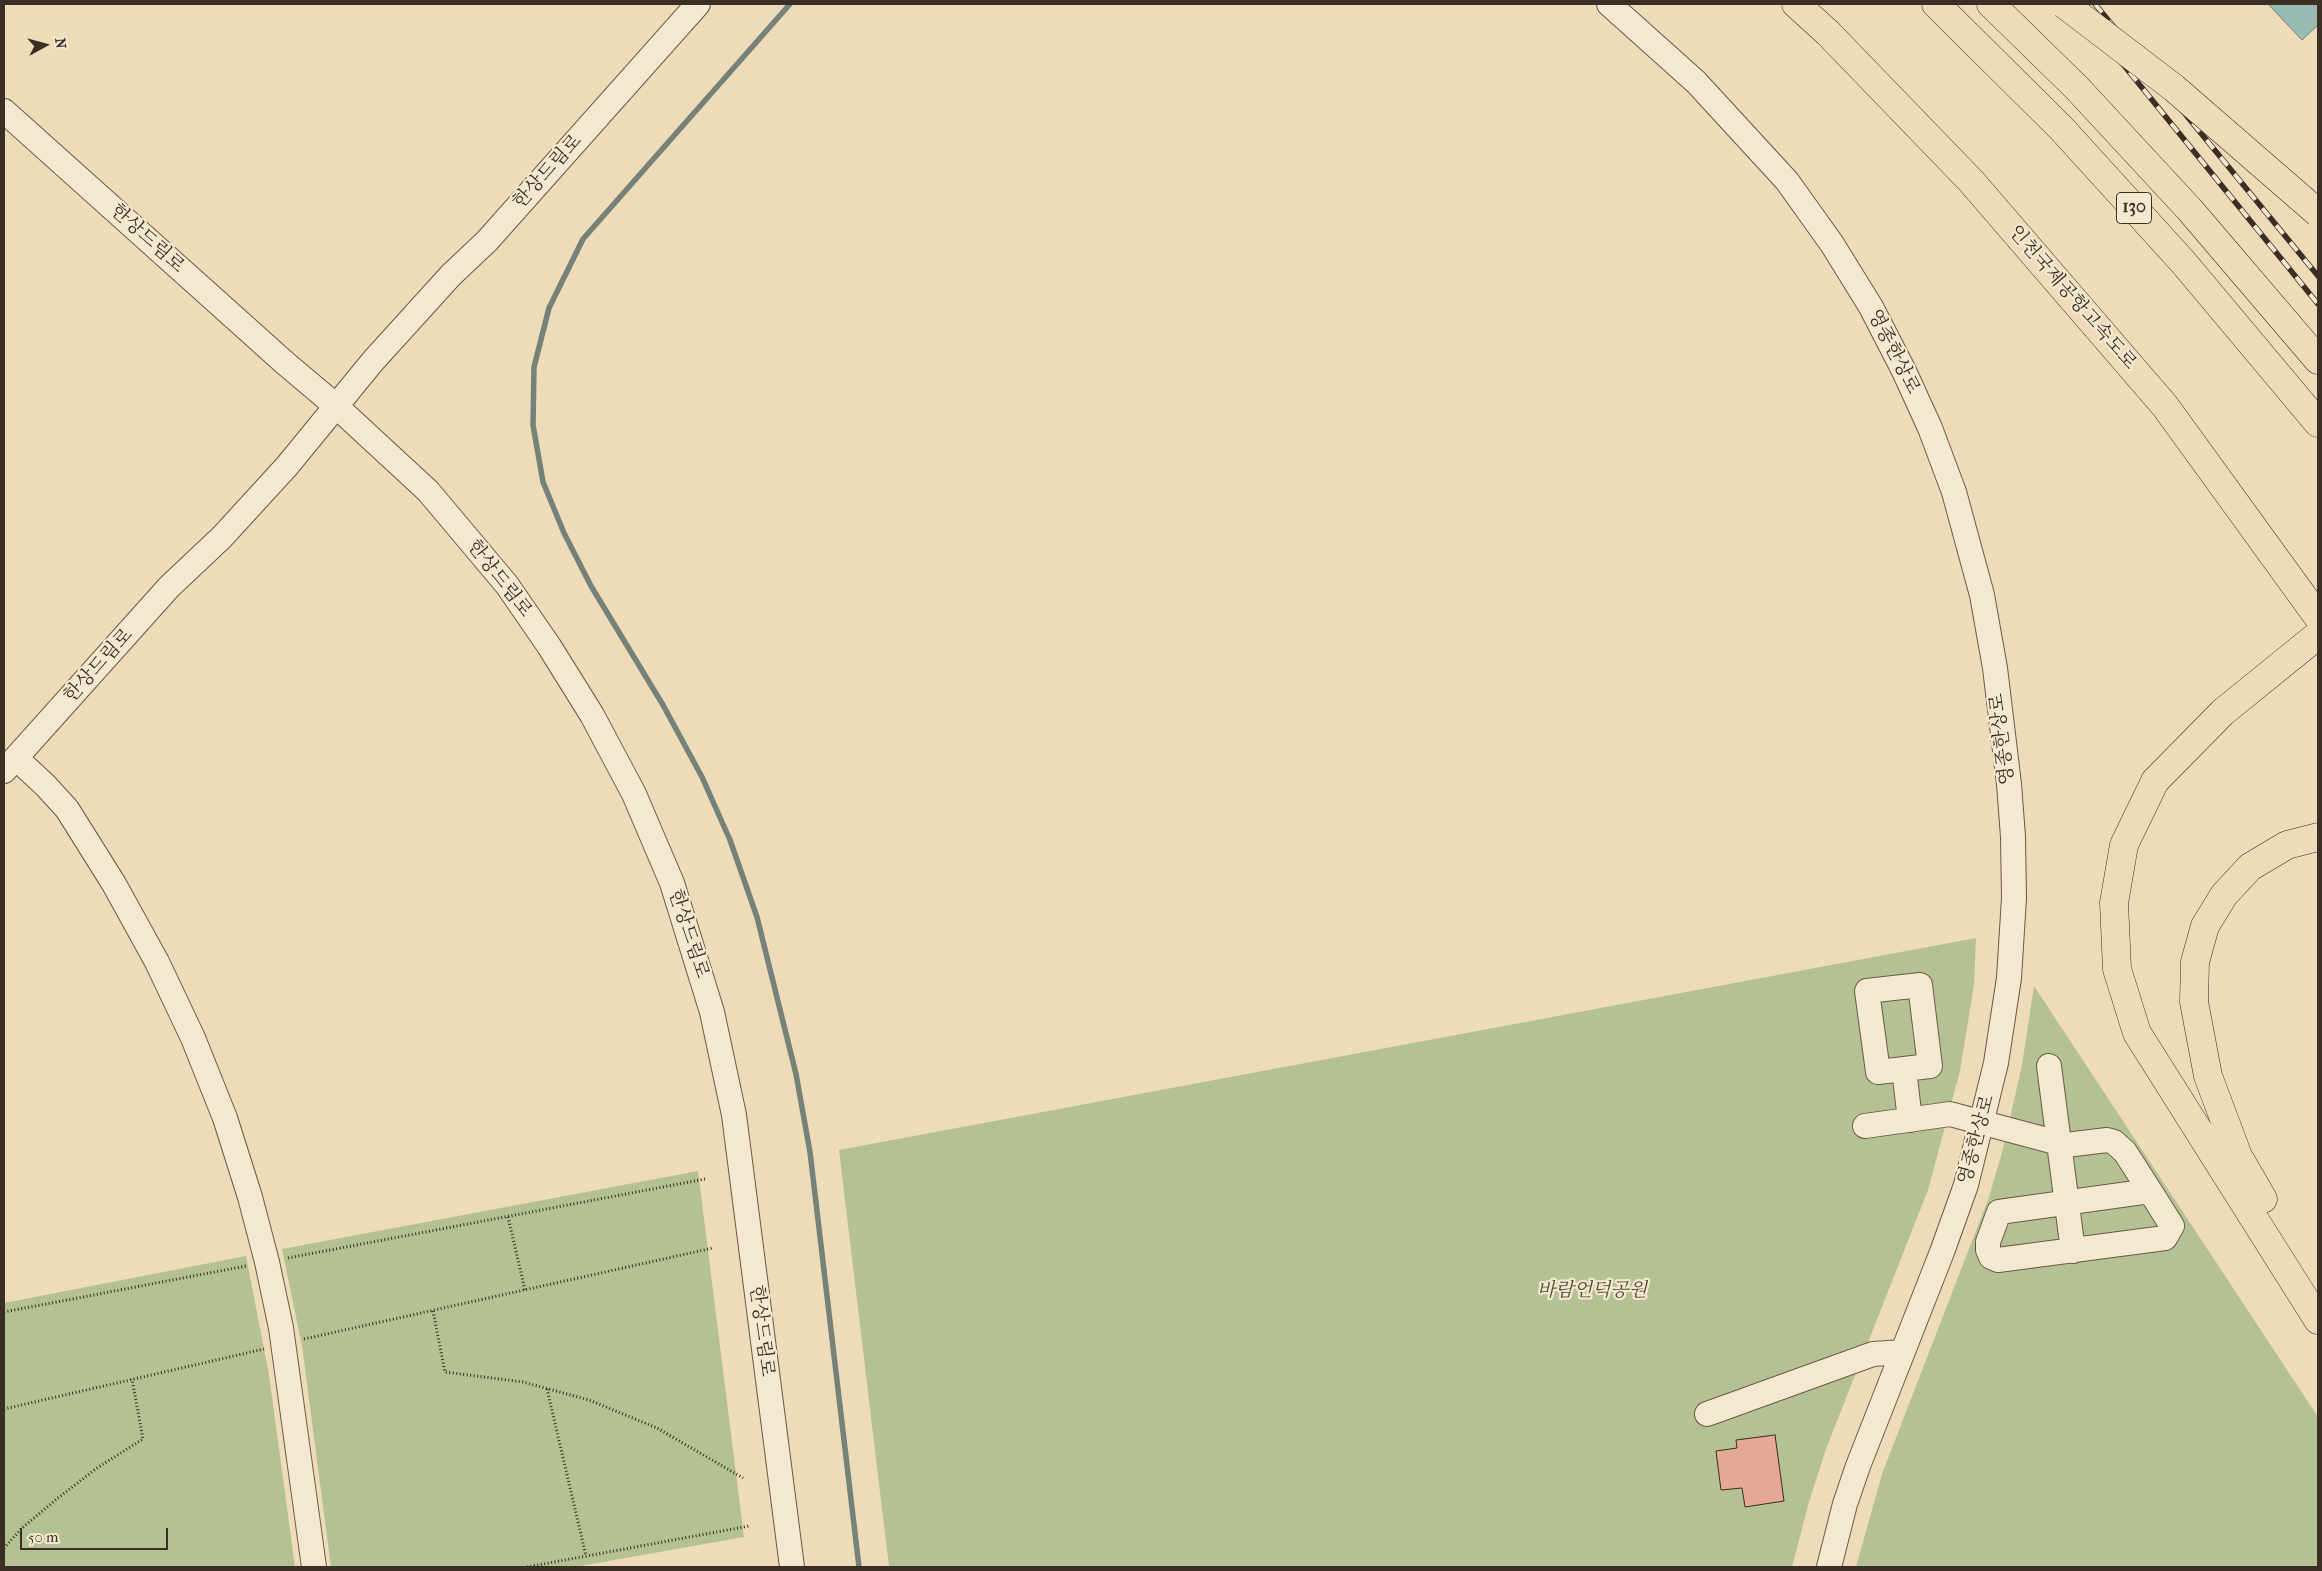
<!DOCTYPE html>
<meta charset="utf-8">
<style>
body{margin:0}
#map{position:relative;width:2322px;height:1571px;overflow:hidden;background:#eedbb8;font-family:"IM FELL French Canon",serif}
canvas{display:block}
.frame{position:absolute;inset:0;border:5px solid #3b2e24;pointer-events:none}
.north{position:absolute;left:20px;top:20px;width:50px;height:50px;-webkit-text-stroke:4px #f4e8d1;paint-order:stroke;rotate:83deg;font-size:14px;font-weight:700;line-height:20px;text-align:center;color:#3b2e24}
.north::after{content:'';display:block;margin:auto;width:18px;height:22px;background:#3b2e24;clip-path:polygon(50% 0,100% 100%,50% 72%,0 100%)}
.scale{position:absolute;left:20px;top:1528px;width:148px;height:22px;box-sizing:border-box;border:2px solid #3b2e24;border-top:0;padding-left:6px;font-size:15px;line-height:18px;white-space:nowrap;color:#3b2e24;-webkit-text-stroke:4px #f4e8d1;paint-order:stroke}
</style>
<div id="map">
<canvas width="2322" height="1571"></canvas>
<div class="frame"></div>
<div class="north">N</div>
<div class="scale">50 m</div>
</div>
<script>
const ctx = document.querySelector('canvas').getContext('2d');
ctx.lineJoin = 'round';
function fillPath(path, color) { ctx.fillStyle = color; ctx.fill(path, 'evenodd'); }
const shape = rows => new Path2D(rows.map(r => 'M' + r).join(''));
function strokePath(path, color, width, dash) { ctx.strokeStyle = color; ctx.lineWidth = width; ctx.lineCap = dash ? 'butt' : 'round'; ctx.setLineDash(dash || []); ctx.stroke(path); }
function write(font, color, halo, rows, align = 'center') {
  ctx.font = font + ' "IM FELL French Canon","Noto Serif KR",serif'; ctx.lineWidth = 4.5; ctx.setLineDash([]); ctx.textBaseline = 'middle'; ctx.strokeStyle = halo; ctx.fillStyle = color; for (const [text, x, y, turn = 0] of rows) {
    ctx.save(); ctx.translate(x, y); ctx.rotate((+turn || 0) * Math.PI / 180); ctx.textAlign = isNaN(turn) ? turn : align; if (halo) ctx.strokeText(text, 0, 0); ctx.fillText(text, 0, 0); ctx.restore();
  }
}
fillPath(shape([
 [1976,938,1974,985,1960,1071,1928,1190,1826,1449,1809,1502,1792,1567,889,1567,839,1150],
 [2034,986,2318,1417,2318,1567,1856,1567,1882,1474,1989,1197,2003,1149,2022,1065],
 [698,1171,744,1537,575,1567,331,1567,302,1346,282,1249],
 [246,1256,269,1375,295,1567,4,1567,4,1303]
]), '#b4c193');
const water = shape([
 [2268,4,2318,4,2318,25,2302,40,2268,4]
]);
fillPath(water, '#9abab4');
strokePath(water, '#74827a', 1);
strokePath(shape([
 [790,4,583,239,549,308,534,367,533,425,543,482,564,533,591,586,663,705,702,777,730,840,757,917,796,1074,810,1152,859,1567]
]), '#74827a', 5.5);
const building = shape([
 [1775,1435,1784,1501,1745,1507,1742,1488,1721,1490,1716,1451,1737,1448,1736,1440,1775,1435]
]);
fillPath(building, '#e4a897');
strokePath(building, '#3b2e24', 1);
const minor = shape([
 [1609,4,1696,82,1787,181,1832,244,1871,307,1904,371,1930,428,1954,492,1982,595,1995,668,2009,784,2013,837,2014,898,2009,978,1996,1063,1966,1185,1942,1252,1858,1466,1845,1504,1829,1567],
 [4,111,285,363,336,406,428,491,507,585,549,646,592,715,634,794,672,883,712,1012,734,1115,792,1567],
 [16,758,46,786,67,809,114,884,157,962,193,1038,225,1118,250,1197,267,1262,281,1328,314,1567],
 [4,771,169,587,222,537,287,466,373,361,451,275,487,241,698,4],
 [1920,985,1930,1066,1878,1072,1867,991,1920,985],
 [2049,1066,2073,1251],
 [1904,1069,1910,1120],
 [1865,1126,1950,1114,2066,1145,2107,1140,2114,1142,2125,1152,2150,1191,2172,1226,2165,1238,1998,1260,1991,1257,1988,1250,1988,1242,1999,1212,2150,1191],
 [1707,1414,1873,1354,1903,1352]
]);
const highway = shape([
 [1796,4,1828,33,1971,181,2165,406,2318,617],
 [1936,4,2062,129,2183,262,2318,423],
 [1991,4,2077,88,2190,210,2318,360],
 [2318,635,2223,712,2155,781,2124,845,2114,903,2117,969,2137,1033,2318,1320],
 [2263,1199,2238,1156,2208,1076,2194,1002,2195,962,2205,926,2224,895,2250,867,2287,845,2318,837]
]);
strokePath(minor, '#685949', 26);
strokePath(highway, '#3b2e24', 29);
strokePath(shape([
 [508,1217,525,1290],
 [288,1258,705,1179],
 [433,1311,445,1372,523,1382,589,1400,657,1428,743,1478],
 [4,1312,246,1266],
 [304,1339,713,1248],
 [547,1389,586,1556],
 [4,1409,264,1349],
 [4,1548,22,1528,58,1498,97,1468,143,1439,132,1379],
 [527,1567,749,1526]
]), '#3b2e24', 3, [1, 2.5]);
strokePath(minor, '#f4e8d1', 24);
strokePath(highway, '#eedbb8', 28);
const rail = shape([
 [2074,4,2318,304],
 [2095,4,2318,276]
]);
strokePath(rail, '#3b2e24', 5.5);
strokePath(rail, '#f4e8d1', 4, [11]);
const highwayBridge = shape([
 [2064,4,2174,88,2318,213]
]);
strokePath(highwayBridge, '#3b2e24', 29, []);
strokePath(highwayBridge, '#eedbb8', 28);
for (const [x, y, w] of [
 [2134,208,35]
]) { const box = new Path2D(); box.roundRect(x - w / 2, y - 15.5, w, 31, 4); ctx.fillStyle = '#f4e8d1'; ctx.fill(box); strokePath(box, '#3b2e24', 1); }
write('bold 18px', '#3b2e24', null, [
 ["130",2134,208]
]);
write('19px', '#3b2e24', '#f4e8d1', [
 ["한상드림로",548,172,-48],
 ["한상드림로",147,239,42],
 ["인천국제공항고속도로",2072,298,49],
 ["영종한상로",1893,352,63],
 ["한상드림로",499,579,52],
 ["한상드림로",99,666,-48],
 ["영종한상로",2003,739,-97],
 ["한상드림로",688,934,72],
 ["영종한상로",1977,1140,-75],
 ["한상드림로",761,1331,83]
]);
write('italic 19px', '#534b3a', '#f4e8d1', [
 ["바람언덕공원",1592,1291]
]);
</script>
